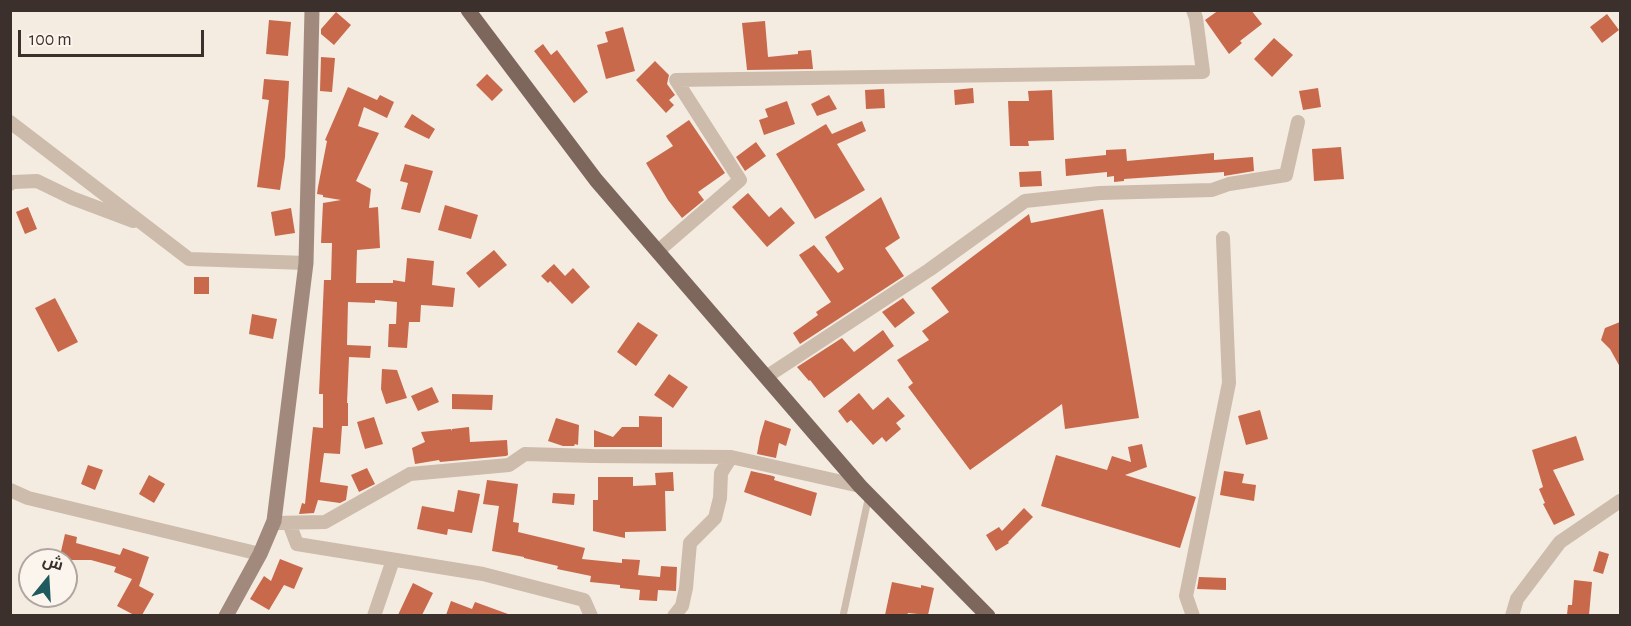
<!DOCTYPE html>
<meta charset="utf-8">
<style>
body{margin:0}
#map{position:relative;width:1631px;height:626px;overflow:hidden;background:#f4ebe1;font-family:"Alegreya Sans",Cairo,sans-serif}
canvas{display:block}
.frame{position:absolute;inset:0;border:12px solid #3b302b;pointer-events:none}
.north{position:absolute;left:18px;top:548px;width:60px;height:60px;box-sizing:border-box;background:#fbf5ee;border:2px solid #aea6a0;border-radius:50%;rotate:18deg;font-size:16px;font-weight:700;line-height:24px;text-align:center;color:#3b302b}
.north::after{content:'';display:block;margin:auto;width:21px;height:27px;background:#1f5a5e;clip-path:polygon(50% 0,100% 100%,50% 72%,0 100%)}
.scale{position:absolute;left:18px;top:30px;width:186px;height:27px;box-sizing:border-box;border:3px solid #3b302b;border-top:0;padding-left:8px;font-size:18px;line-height:21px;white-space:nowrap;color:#3b302b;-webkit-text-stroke:4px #fbf5ee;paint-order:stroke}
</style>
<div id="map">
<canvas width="1631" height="626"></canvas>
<div class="frame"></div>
<div class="north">ش</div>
<div class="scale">100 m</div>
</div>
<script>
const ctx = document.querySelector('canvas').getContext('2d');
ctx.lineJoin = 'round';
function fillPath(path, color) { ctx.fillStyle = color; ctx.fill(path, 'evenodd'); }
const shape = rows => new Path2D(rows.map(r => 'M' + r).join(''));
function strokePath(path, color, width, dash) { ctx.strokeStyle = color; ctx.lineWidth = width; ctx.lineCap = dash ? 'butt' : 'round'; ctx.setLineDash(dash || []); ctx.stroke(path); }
fillPath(shape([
 [1219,10,1251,10,1262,24,1240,41,1242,43,1229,54,1205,20],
 [336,12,351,25,334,45,321,34,321,29],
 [1607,14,1619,30,1602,43,1590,27],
 [269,20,291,22,288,56,266,54],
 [765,21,768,57,798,54,798,51,811,50,813,69,747,70,742,23],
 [623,27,635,71,606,79,597,45,608,42,605,32],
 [1274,38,1293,55,1272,77,1254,59],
 [543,44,551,55,557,50,588,92,574,103,534,51],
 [321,57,335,58,332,92,320,91],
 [655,61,669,75,667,84,675,95,669,100,674,105,666,113,636,80],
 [487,74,503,90,492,101,476,85],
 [264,79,289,81,285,157,280,190,257,187,269,100,262,99],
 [348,87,377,100,380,95,394,102,387,118,364,107,358,126,379,133,356,181,371,189,369,208,378,207,380,248,357,250,356,283,393,283,393,280,405,282,407,258,434,261,432,285,455,288,453,307,421,305,420,322,409,322,407,348,388,347,389,324,396,324,397,302,375,300,375,303,348,302,347,345,371,346,370,358,349,357,347,403,348,403,348,426,342,426,340,454,324,453,320,482,348,486,346,500,340,503,318,500,314,513,299,514,302,503,305,504,313,427,323,428,323,394,319,394,324,280,331,280,332,243,321,243,323,203,341,200,323,197,323,195,317,194,318,187,327,141,325,140],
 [973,88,974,103,955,105,954,90],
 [1318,88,1321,107,1303,110,1299,91],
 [884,89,885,108,866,109,865,90],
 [1052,90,1054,140,1028,141,1029,146,1010,146,1008,101,1029,101,1028,91],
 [829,95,837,109,817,116,811,104],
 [787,101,795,124,764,135,759,120,768,117,765,109],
 [412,114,435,129,429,139,404,127],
 [689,120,725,173,698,192,704,200,682,218,668,200,646,163,673,146,666,136],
 [862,121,866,131,837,144,865,190,815,219,776,154,826,124,832,134],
 [756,142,766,156,745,171,736,157],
 [1341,147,1344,179,1314,181,1312,149],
 [1126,149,1127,161,1214,153,1214,160,1253,157,1254,171,1224,176,1224,172,1124,179,1124,181,1114,182,1114,176,1107,177,1107,172,1066,176,1065,159,1106,155,1106,150],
 [405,164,433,171,420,213,401,209,408,183,400,181],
 [1041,171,1042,186,1020,187,1019,172],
 [748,193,769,217,781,207,795,223,767,247,732,207],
 [881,197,900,238,885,248,904,276,800,344,793,333,818,315,816,312,831,302,799,255,814,245,838,273,844,269,825,237],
 [445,205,478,215,471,239,438,230],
 [28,207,37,229,25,234,16,212],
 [291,208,295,233,275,236,271,212],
 [1103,209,1139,418,1065,429,1062,404,970,470,908,387,913,383,897,360,929,340,922,331,949,312,931,288,1029,214,1031,223],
 [494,250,507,265,479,288,466,273],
 [554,264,565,276,573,268,590,287,572,304,550,281,548,283,541,276],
 [194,277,209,277,209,294,194,294],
 [55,298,78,342,58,352,35,308],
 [903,298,915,313,895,328,882,312],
 [252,314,277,319,273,339,249,334],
 [638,322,658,335,636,366,617,352],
 [1620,322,1620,367,1610,349,1601,340,1605,328],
 [883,330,894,346,824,398,810,380,809,381,797,367,842,338,854,352],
 [382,369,397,370,407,398,386,404,381,389],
 [669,374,688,387,673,408,654,395],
 [432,387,439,402,418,411,411,396],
 [859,393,873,410,888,397,905,416,896,423,901,429,886,442,882,437,873,445,851,420,847,423,838,411],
 [452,394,493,395,492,410,452,409],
 [1260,410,1268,439,1246,445,1238,416],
 [639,416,662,417,662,447,594,447,594,430,613,437,622,427,639,427],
 [374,417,383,444,365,449,357,422],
 [556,418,579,425,578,445,575,444,574,446,563,446,548,441],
 [765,420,791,429,786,446,779,443,776,458,757,454,760,437],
 [469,427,470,442,507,440,508,455,506,456,440,462,439,460,415,464,412,448,425,442,421,432,451,429,452,431,452,429],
 [1576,436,1584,460,1553,470,1575,515,1554,525,1543,504,1545,503,1539,489,1543,487,1532,450],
 [1142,444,1147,467,1125,475,1196,497,1180,548,1041,506,1056,455,1107,470,1112,456,1131,462,1128,447],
 [88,465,103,470,95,490,81,484],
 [367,468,375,484,359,492,351,475],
 [751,471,773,476,775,477,774,480,817,493,811,516,744,492],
 [1224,471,1244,474,1242,483,1256,485,1254,501,1220,495],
 [673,472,674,491,665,491,666,531,625,532,625,538,593,531,593,500,598,500,598,477,633,477,633,486,656,485,655,473],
 [149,475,165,484,154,503,139,494],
 [487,480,518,484,513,522,519,523,518,532,585,548,582,559,622,563,622,559,640,560,638,575,660,577,661,566,677,567,676,591,658,590,657,601,639,600,640,590,620,588,620,585,590,582,591,576,557,569,558,566,524,558,524,557,492,551,499,506,483,504],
 [458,490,480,494,472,533,448,529,447,535,417,529,422,506,454,512],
 [553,493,575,494,574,505,552,503],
 [1024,508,1033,517,1008,542,1009,543,996,551,986,535,999,527,1002,531],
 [65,534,77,537,76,543,120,555,123,548,149,557,139,586,154,594,142,615,134,615,117,606,132,579,114,572,116,567,91,560,59,560],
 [1599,551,1609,554,1603,574,1593,571],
 [280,559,303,568,294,589,284,585,269,610,250,599,264,576,271,581],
 [1199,577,1226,578,1226,590,1197,589],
 [1574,580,1592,582,1589,615,1567,615,1568,605,1572,605],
 [892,582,921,588,921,585,934,588,928,615,908,613,907,615,885,615],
 [413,583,433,593,422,615,398,615],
 [451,601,472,609,475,602,508,614,508,615,446,615]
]), '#c8694b');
strokePath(shape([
 [843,616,869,495]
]), '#cdbbac', 7);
strokePath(shape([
 [10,122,189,259,306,263],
 [10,184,13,182,37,181,72,198,133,221],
 [658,251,740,180,676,80,1203,72,1196,18,1193,10],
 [766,377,929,270,1025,201,1100,193,1212,190,1229,184,1286,175,1298,122],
 [10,490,28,498,260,554],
 [273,523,325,522,410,474,509,465,525,454,593,456,731,457,860,486],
 [289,523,297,544,483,574,584,600,591,616],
 [374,616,393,560],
 [674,616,682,606,686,588,690,543,715,518,720,498,721,473,731,457],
 [1193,616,1186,596,1229,383,1223,238],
 [1512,616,1517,599,1560,542,1620,501]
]), '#cdbbac', 14);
strokePath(shape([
 [226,616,260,554,274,521,306,263,312,10]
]), '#a18a7d', 15);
strokePath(shape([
 [468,10,596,180,860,486,988,616]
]), '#7d675c', 15);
</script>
